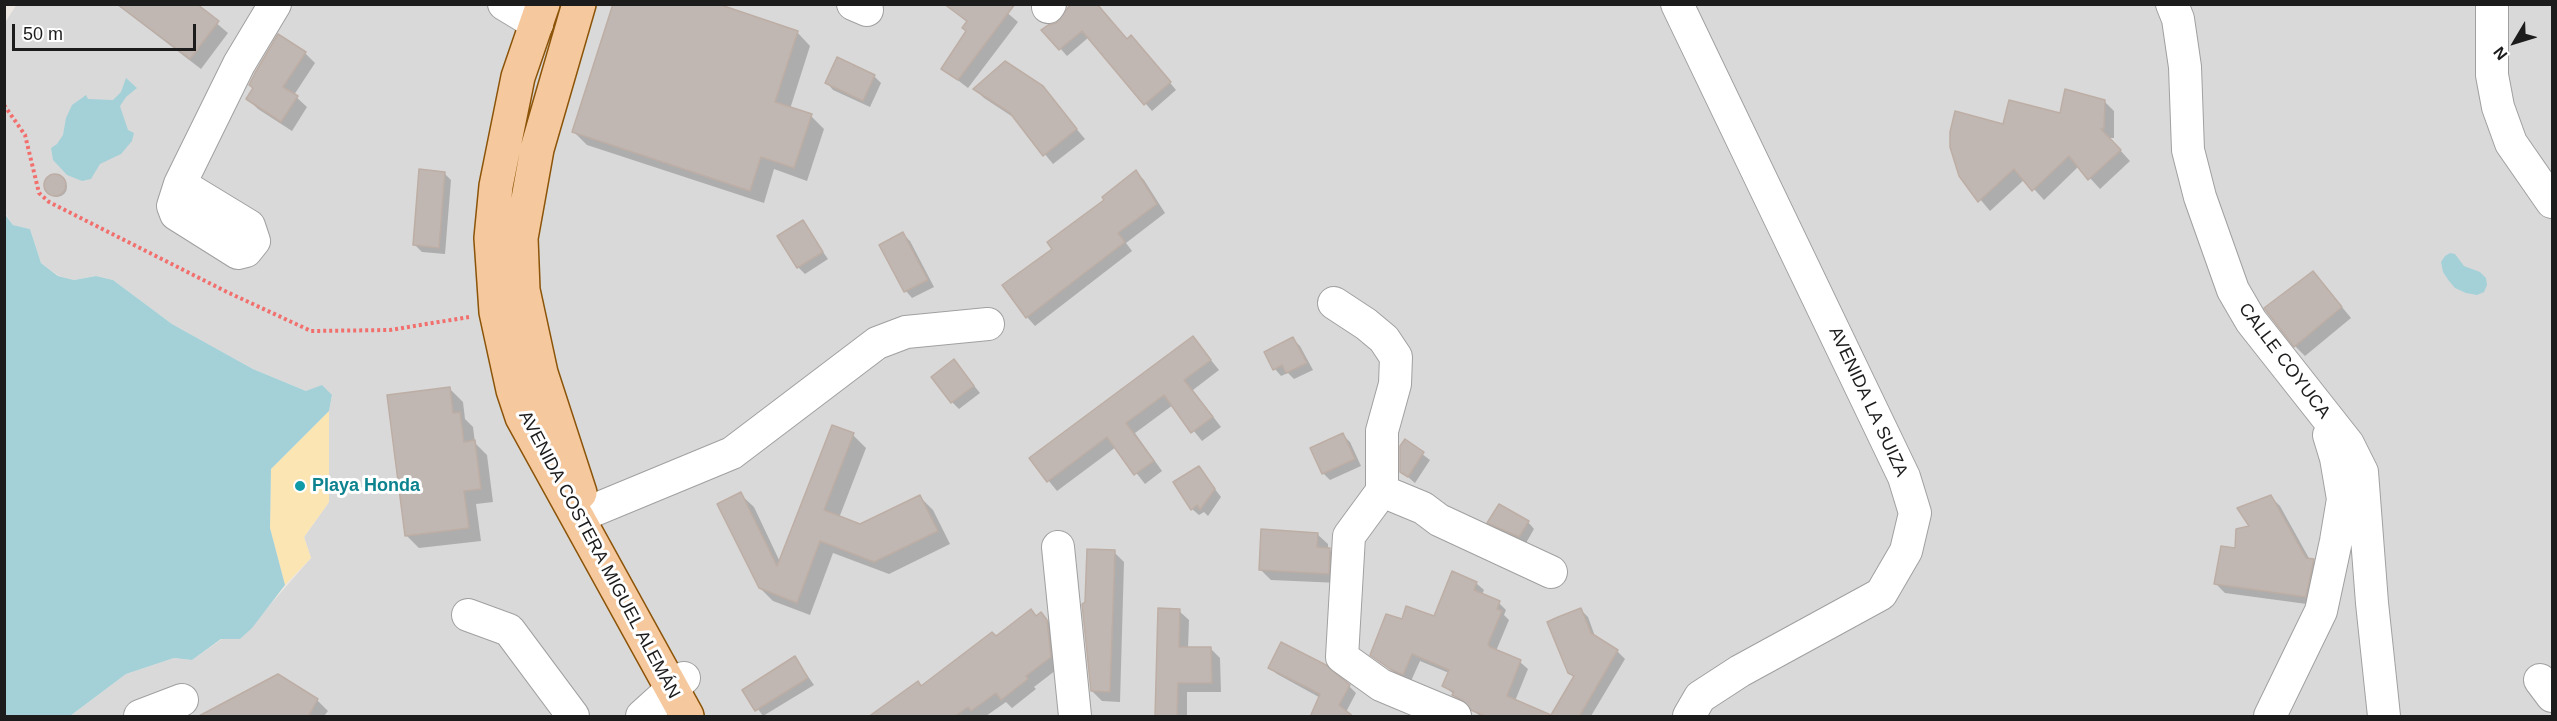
<!DOCTYPE html>
<meta charset="utf-8">
<style>
body{margin:0}
#map{position:relative;width:2557px;height:721px;overflow:hidden;background:#ede8e2;font-family:Arial,sans-serif}
canvas{display:block}
.frame{position:absolute;inset:0;border:6px solid #1c1c1c;pointer-events:none}
.north{position:absolute;left:2485px;top:12px;width:60px;height:60px;-webkit-text-stroke:4px #fff;paint-order:stroke;rotate:232deg;font-size:16px;font-weight:700;line-height:24px;text-align:center;color:#1c1c1c}
.north::after{content:'';display:block;margin:auto;width:21px;height:27px;background:#1c1c1c;clip-path:polygon(50% 0,100% 100%,50% 72%,0 100%)}
.scale{position:absolute;left:12px;top:24px;width:184px;height:27px;box-sizing:border-box;border:3px solid #1c1c1c;border-top:0;padding-left:8px;font-size:18px;line-height:21px;white-space:nowrap;color:#1c1c1c;-webkit-text-stroke:4px #fff;paint-order:stroke}
</style>
<div id="map">
<canvas width="2557" height="721"></canvas>
<div class="frame"></div>
<div class="north">N</div>
<div class="scale">50 m</div>
</div>
<script>
const ctx = document.querySelector('canvas').getContext('2d');
ctx.lineJoin = 'round';
function fillPath(path, color) { ctx.fillStyle = color; ctx.fill(path, 'evenodd'); }
const shape = rows => new Path2D(rows.map(r => 'M' + r).join(''));
function strokePath(path, color, width, dash) { ctx.strokeStyle = color; ctx.lineWidth = width; ctx.lineCap = dash ? 'butt' : 'round'; ctx.setLineDash(dash || []); ctx.stroke(path); }
function write(font, color, halo, rows, align = 'center') {
  ctx.font = font + ' Arial,sans-serif'; ctx.lineWidth = 6; ctx.setLineDash([]); ctx.textBaseline = 'middle'; ctx.strokeStyle = halo; ctx.fillStyle = color; for (const [text, x, y, turn = 0] of rows) {
    ctx.save(); ctx.translate(x, y); ctx.rotate((+turn || 0) * Math.PI / 180); ctx.textAlign = isNaN(turn) ? turn : align; if (halo) ctx.strokeText(text, 0, 0); ctx.fillText(text, 0, 0); ctx.restore();
  }
}
fillPath(shape([
 [17,4,2552,5,2552,716,70,716,126,674,174,658,192,660,222,639,240,639,311,558,304,537,329,502,329,411,332,396,306,391,253,369,172,324,113,280,96,276,74,280,59,276,41,263,30,229,13,225,5,213,4,24]
]), '#dad9d9');
fillPath(shape([
 [329,411,329,502,304,537,311,558,285,585,270,528,271,469]
]), '#fbe5b2');
fillPath(shape([
 [126,78,137,88,126,97,120,106,128,130,134,133,132,141,121,154,100,164,91,179,82,181,67,175,53,160,51,148,57,144,63,135,66,118,72,105,86,95,88,99,113,100,121,92],
 [4,213,13,225,30,229,41,263,58,276,74,280,96,276,113,280,172,324,253,369,306,391,322,385,332,395,329,411,271,469,270,528,285,585,252,628,240,639,221,639,192,660,174,658,126,674,70,716,5,716],
 [2450,253,2455,254,2464,266,2480,272,2486,278,2487,285,2484,292,2477,295,2466,293,2455,288,2449,281,2443,272,2441,262,2445,256]
]), '#a4d1d8');
fillPath(shape([
 [116,4,194,4,228,33,201,69],
 [945,4,997,4,1018,22,968,88,943,69,968,31,968,23],
 [1057,24,1138,44,1176,90,1152,111,1089,37,1067,56,1044,30],
 [797,32,810,46,790,109,811,116,824,129,807,181,774,169,764,203,587,145,573,131],
 [305,53,315,63,294,95,307,107,292,131,258,109,248,99],
 [874,76,881,83,870,107,833,90,827,83],
 [1042,88,1085,139,1053,164,1016,119,984,98,975,89],
 [2104,101,2114,111,2114,138,2109,138,2130,161,2100,189,2079,166,2044,200,2025,179,1990,211,1960,175,2005,126,2061,115],
 [1136,172,1144,180,1165,213,1126,243,1132,251,1035,326,1027,317,1054,249],
 [444,173,451,180,445,254,422,252,415,245],
 '47 187a10 10 0 1 1 20 0a10 10 0 1 1-20 0Z',
 [802,222,828,259,805,274,798,267],
 [903,234,910,241,934,287,912,298,906,291,881,245],
 [2323,284,2351,318,2305,356,2295,346],
 [1193,338,1219,370,1193,390,1221,427,1202,441,1173,405,1135,433,1162,471,1145,484,1116,447,1057,491,1031,459],
 [1293,339,1300,346,1313,370,1294,379,1288,373,1281,376,1275,369,1266,353],
 [954,361,980,393,959,409,952,402],
 [450,389,463,402,465,419,473,427,475,443,487,455,493,502,476,504,481,541,419,548,406,535],
 [853,435,866,448,839,518,860,526,920,497,933,510,950,544,889,574,833,553,810,615,773,601,760,588,740,494,754,507,780,562],
 [1343,435,1350,442,1361,466,1330,480,1323,473],
 [1405,441,1430,460,1415,483,1401,471],
 [1199,468,1221,497,1208,516,1204,512,1199,515,1192,509],
 [2271,497,2280,506,2310,560,2322,570,2314,605,2225,593,2216,584],
 [1489,522,1528,522,1534,529,1526,543,1496,529],
 [1317,534,1328,544,1328,549,1340,559,1339,583,1271,580,1261,570],
 [1114,552,1124,562,1120,702,1102,701,1092,691],
 [1476,583,1484,590,1482,595,1499,603,1506,610,1504,615,1509,620,1496,651,1520,662,1528,669,1515,701,1550,716,1480,716,1444,686,1449,673,1420,661,1411,681,1399,676,1372,655,1403,621,1435,618],
 [1581,610,1588,617,1596,639,1617,651,1625,659,1591,716,1550,716,1575,677,1570,672],
 [1031,611,1037,617,1041,614,1050,623,1060,667,1034,687,1036,689,1012,708,1006,702,986,716,942,716,996,638],
 [1179,611,1189,620,1188,649,1211,649,1220,658,1221,692,1187,692,1187,716,1157,716],
 [795,658,814,685,763,716,744,690],
 [1270,668,1349,686,1356,693,1346,712,1277,674],
 [278,676,317,700,328,711,324,716,230,716]
]), '#0003');
const building = shape([
 [117,4,197,4,219,21,190,59,117,4],
 [613,4,718,4,798,31,775,102,812,114,794,168,761,157,750,191,572,132,613,4],
 [944,4,1015,4,958,80,941,69,966,31,962,28,967,21,944,4],
 [1071,4,1097,4,1127,39,1131,35,1171,82,1144,105,1082,31,1059,50,1041,30,1048,25,1056,23,1071,4],
 [278,34,306,52,283,87,298,96,281,122,246,99,253,88,249,85,255,73,278,34],
 [837,57,875,75,863,101,825,83,837,57],
 [1005,61,1043,86,1077,129,1043,156,1010,113,973,89,1005,61],
 [2065,89,2105,100,2104,128,2101,129,2121,150,2088,180,2069,156,2032,191,2014,169,1978,202,1959,176,1950,147,1950,132,1955,111,2003,124,2009,100,2060,113,2065,89],
 [419,169,445,172,439,248,413,245,419,169],
 [1136,170,1157,204,1118,233,1125,242,1026,318,1002,285,1052,249,1047,242,1104,200,1102,197,1136,170],
 '44 185a11 11 0 1 1 22 0a11 11 0 1 1-22 0Z',
 [803,220,823,252,797,268,777,236,803,220],
 [903,232,928,280,904,292,879,245,903,232],
 [2313,271,2342,307,2294,347,2264,308,2313,271],
 [1193,336,1211,360,1184,380,1213,417,1191,433,1164,395,1126,423,1154,461,1134,475,1107,437,1047,482,1029,458,1193,336],
 [1293,337,1307,363,1286,373,1282,365,1273,370,1264,352,1293,337],
 [954,359,974,386,951,403,931,377,954,359],
 [450,387,453,413,460,412,464,442,475,440,481,489,464,491,469,528,405,536,387,395,450,387],
 [832,425,854,433,824,510,860,524,920,495,938,531,874,562,820,541,797,603,759,588,717,504,741,492,777,566,832,425],
 [1343,433,1355,459,1322,474,1310,448,1343,433],
 [1405,439,1424,452,1408,477,1400,472,1400,446,1405,439],
 [1199,466,1215,489,1200,510,1197,505,1191,510,1173,482,1199,466],
 [2271,495,2306,558,2314,559,2306,597,2214,584,2221,546,2235,548,2236,529,2249,526,2237,508,2271,495],
 [1499,504,1529,521,1519,537,1487,523,1499,504],
 [1261,529,1318,533,1317,547,1330,548,1329,574,1259,570,1261,529],
 [1087,549,1115,550,1110,692,1091,691,1082,604,1085,602,1087,549],
 [1452,571,1477,582,1474,590,1500,601,1497,609,1502,611,1488,644,1490,647,1521,660,1507,696,1551,715,1574,676,1568,673,1547,622,1558,617,1581,608,1591,633,1618,650,1579,717,1487,717,1471,710,1462,700,1452,695,1454,692,1442,686,1449,670,1412,654,1403,675,1390,669,1370,655,1386,614,1402,619,1406,606,1434,616,1452,571],
 [1158,608,1180,609,1179,647,1211,647,1212,683,1178,683,1177,717,1155,717,1158,608],
 [1031,609,1036,616,1041,612,1047,620,1051,657,1026,676,1028,679,1001,700,996,693,971,711,968,707,954,717,868,717,918,681,921,686,992,632,996,636,1031,609],
 [1281,642,1326,665,1350,685,1339,705,1354,717,1310,717,1320,694,1268,668,1281,642],
 [795,656,808,678,755,711,742,690,795,656],
 [278,674,318,699,308,717,197,717,278,674]
]);
fillPath(building, '#c1b7b2');
strokePath(building, '#bdaea5', 1.5);
const minor = shape([
 [504,4,537,24],
 [853,4,867,10],
 [1677,4,1904,477,1915,513,1906,551,1881,594,1740,671,1700,697,1689,716],
 [2172,4,2178,19,2185,67,2188,150,2200,197,2233,290,2251,321,2348,444,2362,472,2372,603,2384,716],
 [2492,4,2492,75,2498,107,2511,143,2552,202],
 [1048,7,1050,4],
 [180,184,249,226,254,241,246,251,238,253,176,214,173,206,180,184,239,64,275,4],
 [1334,303,1366,324,1384,339,1396,357,1395,384,1382,431,1382,491],
 [1382,491,1349,536,1342,657,1381,685,1455,716],
 [1382,491,1423,508,1439,520,1551,572],
 [587,513,732,453,877,343,906,332,988,324],
 [1058,547,1075,716],
 [468,615,509,630,573,716],
 [2540,680,2552,696],
 [140,716,182,700],
 [642,716,684,678],
 [2270,716,2321,611,2336,541,2343,499,2336,458,2329,435]
]);
const major = shape([
 [543,4,518,77,496,186,491,238,496,312,513,390,522,417,687,716],
 [579,4,537,149,521,238,523,290,541,373,580,493]
]);
strokePath(minor, '#a0a0a0', 34);
strokePath(major, '#8b5408', 36);
strokePath(shape([
 [4,105,25,135,39,193,49,202,227,292,311,331,390,330,469,317]
]), '#f1706e', 4, [3, 3]);
strokePath(minor, '#fff', 32);
strokePath(major, '#f6c89d', 33);
for (const [x, y, r, color] of [
 [300,486,6,"#0f9aa8"]
]) { const dot = new Path2D(); dot.arc(x, y, r, 0, 2 * Math.PI); ctx.fillStyle = color; ctx.fill(dot); strokePath(dot, '#fff', 2); }
write('18px', '#1c1c1c', '#fff', [
 ["CALLE COYUCA",2284,361,53],
 ["AVENIDA LA SUIZA",1868,402,65],
 ["AVENIDA COSTERA MIGUEL ALEMÁN",599,555,62]
]);
write('bold 18px', '#0d838f', '#fff', [
 ["Playa Honda",312,486]
], 'left');
</script>
